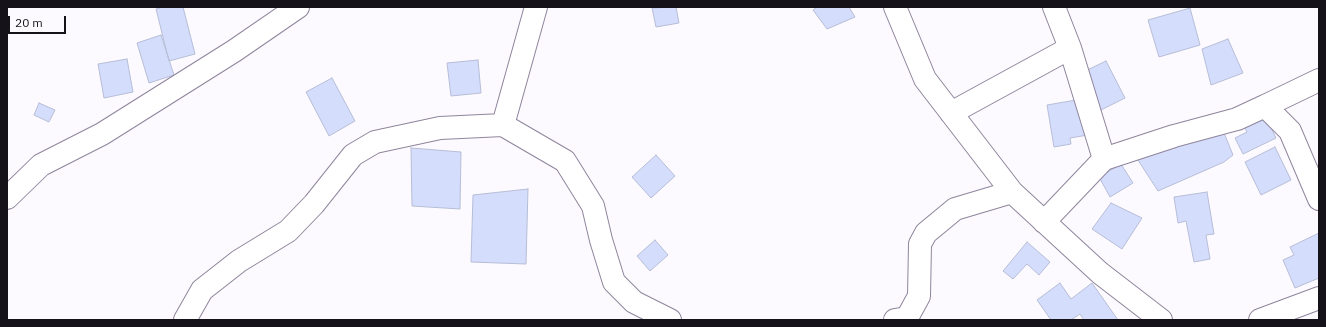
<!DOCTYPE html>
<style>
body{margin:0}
#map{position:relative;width:1326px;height:327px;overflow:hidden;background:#fcfaff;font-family:"IBM Plex Sans",sans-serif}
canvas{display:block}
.frame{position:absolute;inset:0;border:8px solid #16121a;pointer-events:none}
.scale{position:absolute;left:8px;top:16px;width:58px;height:18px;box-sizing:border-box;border:2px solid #16121a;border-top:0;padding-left:5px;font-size:12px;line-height:14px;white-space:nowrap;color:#16121a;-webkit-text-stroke:3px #fcfaff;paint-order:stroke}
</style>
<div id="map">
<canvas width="1326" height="327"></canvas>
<div class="frame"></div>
<div class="scale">20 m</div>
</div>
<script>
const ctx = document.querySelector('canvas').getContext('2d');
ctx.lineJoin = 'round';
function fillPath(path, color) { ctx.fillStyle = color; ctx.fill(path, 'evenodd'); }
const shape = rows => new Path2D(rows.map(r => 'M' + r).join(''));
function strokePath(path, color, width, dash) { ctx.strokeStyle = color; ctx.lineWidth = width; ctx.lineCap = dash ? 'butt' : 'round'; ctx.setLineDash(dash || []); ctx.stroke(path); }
const building = shape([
 [163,7,183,7,195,54,169,61,156,9,163,7],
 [676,7,679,23,656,27,652,8,676,7],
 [817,7,849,7,855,17,827,29,813,10,817,7],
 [1190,8,1200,45,1159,57,1148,20,1190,8],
 [161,35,174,75,149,83,137,43,161,35],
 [1228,39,1243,73,1211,85,1202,49,1228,39],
 [127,59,133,92,104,98,98,64,127,59],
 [478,60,481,93,451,96,447,63,478,60],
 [1106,61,1125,98,1099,111,1081,73,1106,61],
 [332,78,355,121,329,136,306,92,332,78],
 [1082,99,1088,135,1070,138,1071,144,1054,147,1047,105,1082,99],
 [39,103,55,110,49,122,34,115,39,103],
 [1262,109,1276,138,1243,154,1235,138,1247,132,1241,120,1262,109],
 [1222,128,1233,155,1224,162,1158,191,1136,157,1222,128],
 [1275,147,1291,180,1261,195,1245,162,1275,147],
 [411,148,461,152,460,209,412,206,411,148],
 [656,155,675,176,651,198,632,177,656,155],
 [1121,164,1133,183,1110,197,1099,177,1121,164],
 [528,189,526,264,471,262,473,195,528,189],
 [1207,192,1214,234,1206,235,1210,259,1194,262,1186,221,1178,223,1174,197,1207,192],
 [1111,203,1142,218,1122,249,1092,229,1111,203],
 [1319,233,1319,278,1295,288,1283,260,1294,255,1290,247,1319,233],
 [655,240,668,255,650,271,637,256,655,240],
 [1027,242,1050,262,1039,275,1027,264,1013,279,1003,271,1027,242],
 [1060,283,1071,299,1092,283,1118,320,1084,320,1080,314,1071,320,1051,320,1037,300,1060,283]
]);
fillPath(building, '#d4ddfc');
strokePath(building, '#b6bdd6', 1);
const minor = shape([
 [895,7,925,79,1012,192,1100,273,1161,320],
 [1070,48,1104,159],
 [1265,106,1319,80],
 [951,113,1070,48,1054,7],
 [503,125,536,7],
 [7,198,41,165,102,134,234,51,298,7],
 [1044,222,1104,159,1174,136,1237,119,1265,106,1290,131,1319,199],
 [185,320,202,290,239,261,288,231,314,204,353,155,375,142,440,128,503,125,565,161,593,206,601,240,614,282,634,302,670,320],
 [895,320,907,318,919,296,920,244,926,233,955,209,1012,192]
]);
const major = shape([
 [1260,320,1319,298]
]);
strokePath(minor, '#8f859c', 24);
strokePath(major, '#8f859c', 24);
strokePath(minor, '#fff', 22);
strokePath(major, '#fff', 22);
</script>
